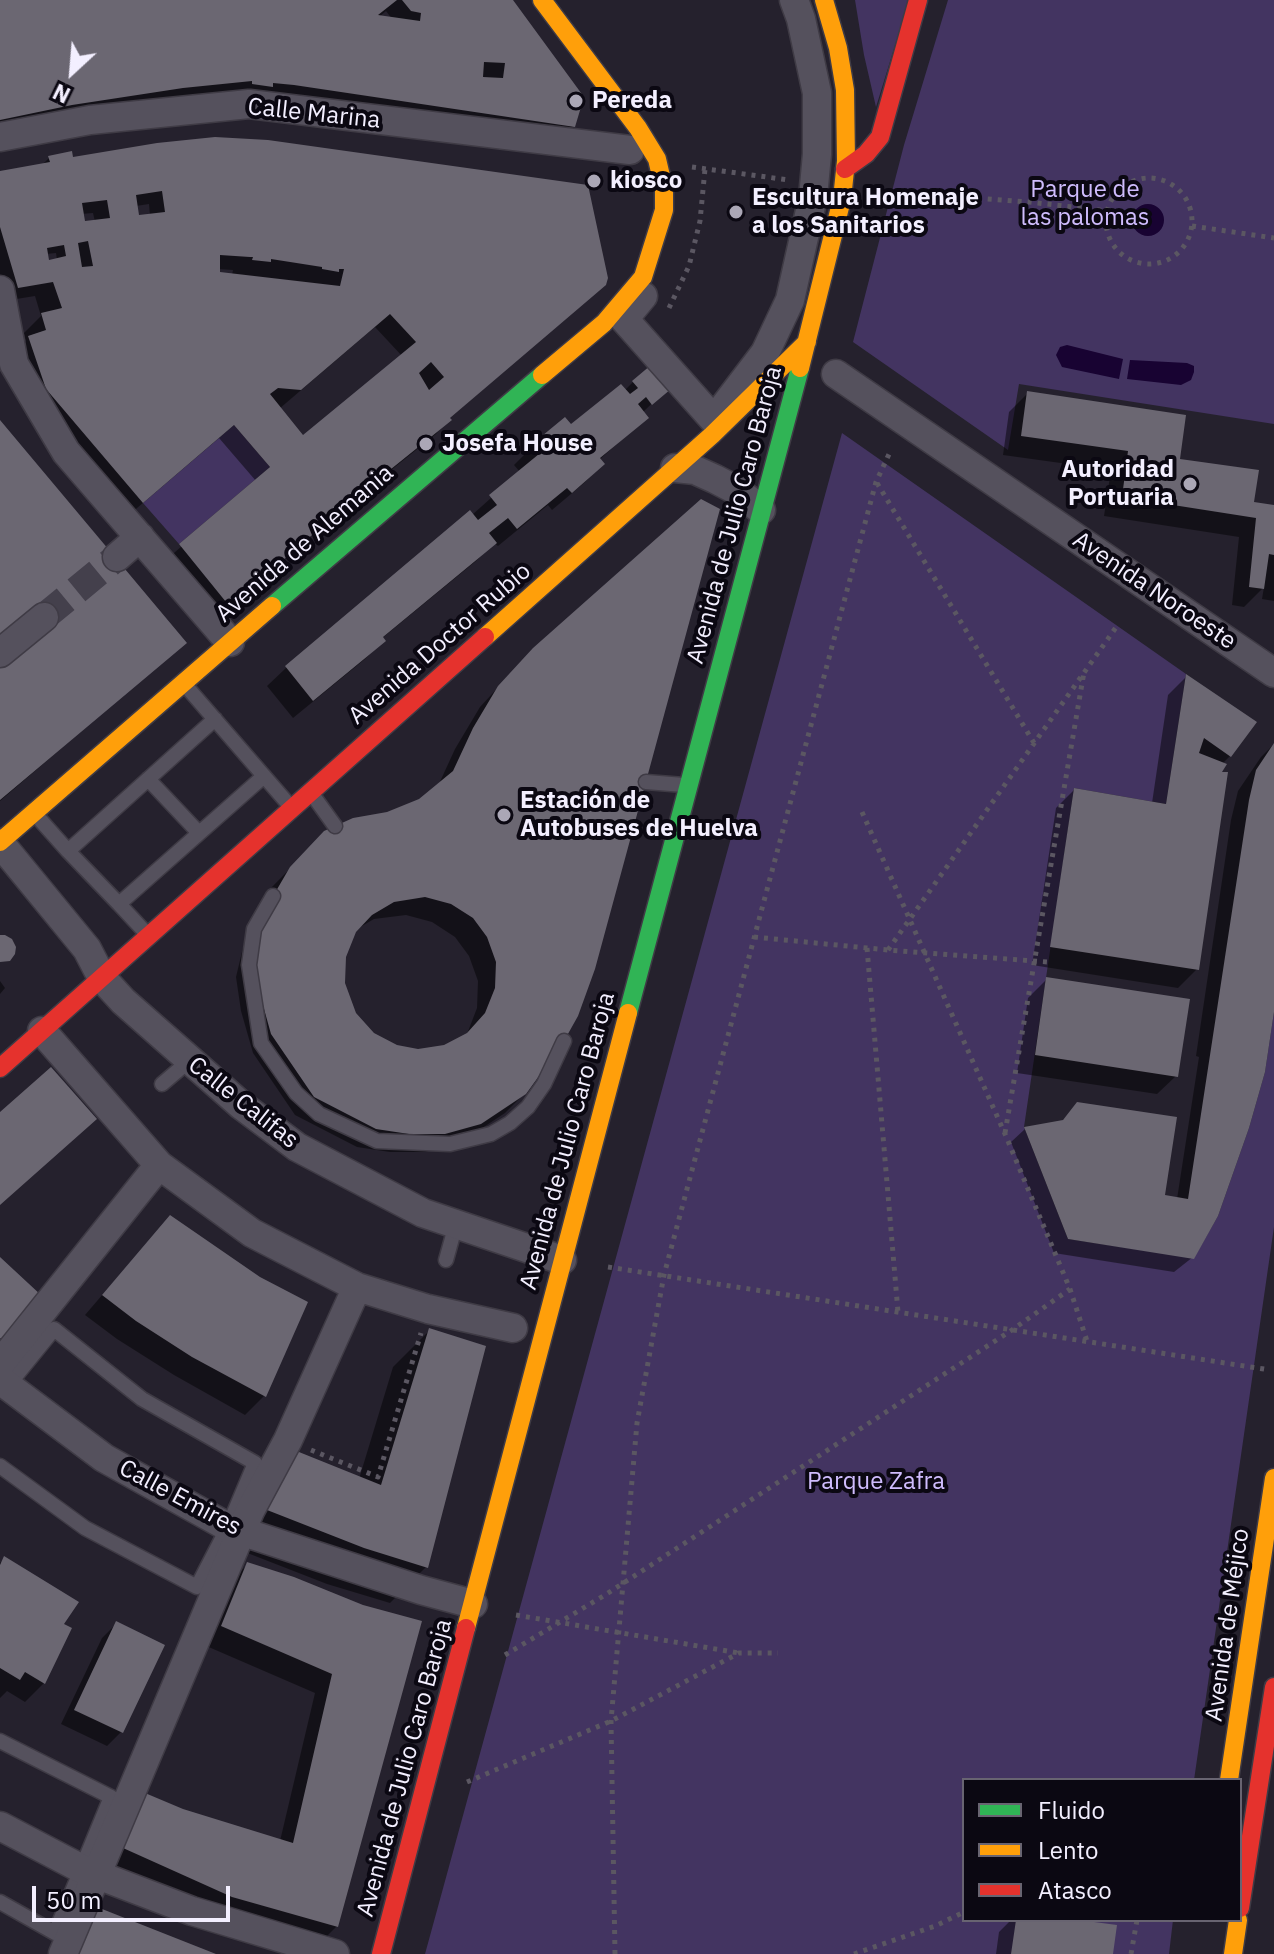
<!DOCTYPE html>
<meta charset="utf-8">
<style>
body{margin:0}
#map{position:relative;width:1274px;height:1954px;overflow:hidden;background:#25212d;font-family:"IBM Plex Sans",sans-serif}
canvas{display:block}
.legend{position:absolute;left:962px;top:1778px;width:280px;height:144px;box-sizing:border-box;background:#0b0812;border:2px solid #686471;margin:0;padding:10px 14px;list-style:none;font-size:24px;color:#f3efff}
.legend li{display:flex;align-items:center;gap:16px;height:40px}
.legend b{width:40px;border:2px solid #686471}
.north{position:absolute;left:32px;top:32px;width:80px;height:80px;-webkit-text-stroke:6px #0b0812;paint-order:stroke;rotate:206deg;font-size:22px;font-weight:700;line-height:32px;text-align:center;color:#f3efff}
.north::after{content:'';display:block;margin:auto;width:28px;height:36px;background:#f3efff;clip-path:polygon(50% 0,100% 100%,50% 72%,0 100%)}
.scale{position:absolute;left:32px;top:1886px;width:198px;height:36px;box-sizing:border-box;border:4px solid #f3efff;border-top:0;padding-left:10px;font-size:24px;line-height:28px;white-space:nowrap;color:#f3efff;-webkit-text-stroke:6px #0b0812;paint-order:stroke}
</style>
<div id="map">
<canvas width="1274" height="1954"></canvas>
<ul class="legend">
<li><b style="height:10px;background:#30b455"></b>Fluido</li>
<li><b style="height:10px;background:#ff9f0a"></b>Lento</li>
<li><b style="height:10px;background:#e5322d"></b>Atasco</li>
</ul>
<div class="north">N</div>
<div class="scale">50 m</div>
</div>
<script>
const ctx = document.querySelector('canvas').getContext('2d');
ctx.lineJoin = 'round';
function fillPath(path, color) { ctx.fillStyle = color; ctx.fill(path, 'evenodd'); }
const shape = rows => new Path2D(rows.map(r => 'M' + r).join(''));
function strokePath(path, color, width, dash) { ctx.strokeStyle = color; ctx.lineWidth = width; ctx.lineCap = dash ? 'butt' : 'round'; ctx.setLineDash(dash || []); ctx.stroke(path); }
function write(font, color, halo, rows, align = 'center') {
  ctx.font = font + ' "IBM Plex Sans",sans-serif'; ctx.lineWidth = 8; ctx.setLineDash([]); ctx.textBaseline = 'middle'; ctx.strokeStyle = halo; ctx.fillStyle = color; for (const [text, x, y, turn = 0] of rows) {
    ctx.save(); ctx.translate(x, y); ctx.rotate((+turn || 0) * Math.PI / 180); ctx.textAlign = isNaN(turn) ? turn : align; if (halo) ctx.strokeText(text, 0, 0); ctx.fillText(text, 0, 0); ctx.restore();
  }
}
fillPath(shape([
 [855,0,909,0,876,107,864,55],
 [948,0,1274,0,1274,424,1019,384,1008,450,853,342,904,145],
 [234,425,270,467,179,544,143,503],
 [842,433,1186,674,1166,804,1074,788,1024,1127,1068,1239,1194,1258,1218,1216,1249,1128,1265,1072,1274,1012,1274,1227,1194,1780,964,1780,964,1920,1173,1920,1169,1954,425,1954]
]), '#433461');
fillPath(shape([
 '1132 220a16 16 0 1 1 32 0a16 16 0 1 1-32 0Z',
 [1067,345,1123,359,1119,379,1062,367,1056,355,1060,347],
 [1130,360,1187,363,1194,366,1194,372,1191,380,1181,385,1127,379]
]), '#180332');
fillPath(shape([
 [0,0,510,0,573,126,559,140,261,97,0,131],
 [386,11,392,19,379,17],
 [70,154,72,162,604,284,449,419,436,434,304,540,216,617,166,560,256,481,219,438,123,520,11,356,26,341,24,333,41,316,35,296,4,301,0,284,0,173,41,166,49,158],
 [149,204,150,216,138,217,136,206],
 [93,213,95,222,83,225,81,214],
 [56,253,57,260,47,262,46,254],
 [218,269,233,270,232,275,218,274],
 [375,327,402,356,303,438,279,409],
 [633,382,668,388,642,413,646,418,599,460,603,464,584,483,552,510,548,505,498,546,494,543,476,561,381,639,383,641,365,659,293,718,267,686,286,668,470,513,472,515,520,472,514,465,532,447,571,427,624,391],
 [1028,393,1178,461,1252,504,1274,507,1274,601,1262,599,1264,587,1244,607,1232,605,1239,537,1104,516,1111,470,1003,455,1009,412],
 [0,423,85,728,0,801],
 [515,669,525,1093,505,1113,461,1142,425,1152,390,1152,357,1147,295,1115,253,1053,241,1011,236,977,247,931,271,888,325,833,388,814,420,801,438,786,455,749,480,707],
 [406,915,432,922,455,937,469,956,478,981,477,1008,467,1034,444,1047,418,1051,396,1047,372,1034,354,1014,343,983,344,956,355,930,374,919],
 [1186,677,1230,756,1222,764,1218,773,1197,969,1178,988,1032,965,1056,808,1074,790,1152,803,1168,695],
 [1274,744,1274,999,1193,1257,1174,1272,1054,1253,1011,1142,1025,1129,1060,1123,1078,1105,1162,1197,1177,1199,1199,1057,1196,1056,1231,820,1238,791,1261,757],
 [1047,979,1176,1076,1157,1094,1017,1073,1028,998],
 [0,981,5,988,0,994],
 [152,1237,259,1278,306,1303,264,1396,245,1415,174,1375,117,1339,85,1315],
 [430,1330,426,1567,390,1603,327,1584,232,1547,258,1489,359,1479,393,1367],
 [5,1559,44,1683,25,1702,7,1691,0,1698,0,1563],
 [248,1564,362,1606,337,1926,318,1945,106,1867,126,1814,183,1811,280,1841,315,1693,204,1645,229,1583],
 [116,1624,121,1732,107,1746,61,1724,102,1638],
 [1011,1920,1065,1920,1111,1954,996,1954,999,1932]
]), '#0007');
fillPath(shape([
 [0,0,397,0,378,15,420,21,421,13,411,11,402,0,513,0,584,97,575,127,294,85,273,83,273,87,252,84,252,81,183,88,72,105,0,120],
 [484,62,505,63,503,78,483,77],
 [215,137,268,140,588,185,608,278,606,285,450,418,452,420,355,498,232,604,226,602,179,544,270,467,234,425,143,503,46,389,28,336,46,330,41,313,62,308,53,282,18,288,0,227,0,171,50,162,48,156,72,151,73,157,157,143],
 [162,191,165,212,139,215,136,195],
 [107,200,110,218,85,221,82,203],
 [88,241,93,266,82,267,78,243],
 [64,245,66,256,49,260,47,248],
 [220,255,250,257,253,257,252,260,271,262,271,259,322,267,322,269,339,272,339,269,344,269,340,286,220,272],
 [390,314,416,342,303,435,270,394,278,388,301,390],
 [431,362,444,377,429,390,419,373],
 [651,365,671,389,652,405,646,397,638,404,649,418,600,458,605,464,572,493,567,488,517,529,508,518,489,533,497,543,383,637,386,641,313,701,285,666,470,510,478,520,497,505,489,495,539,454,531,445,565,417,571,424,621,384,630,394,638,388,632,381],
 [1027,391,1186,415,1180,459,1259,470,1254,502,1274,505,1274,555,1269,554,1264,589,1249,587,1256,518,1122,497,1128,451,1021,436],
 [0,420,187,643,0,800],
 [701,499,720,509,595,969,578,1016,564,1041,526,1094,481,1124,445,1134,409,1134,376,1129,314,1097,271,1034,259,991,254,957,265,910,290,867,324,831,353,818,387,812,419,799,453,771,473,728,498,686,533,648],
 [425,897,451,904,473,918,487,937,496,962,495,988,485,1013,467,1033,444,1045,418,1049,397,1045,374,1033,356,1013,345,983,346,957,356,932,372,915,394,902],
 [1186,674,1257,722,1231,757,1204,738,1199,753,1227,764,1222,772,1228,772,1199,970,1050,947,1074,788,1166,804],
 [1274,743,1274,1012,1265,1072,1249,1128,1218,1216,1194,1259,1068,1239,1024,1127,1063,1120,1077,1102,1177,1117,1165,1195,1188,1199,1249,800,1256,770],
 [0,935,5,935,12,939,16,947,15,954,10,961,0,962],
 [1046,977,1190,999,1178,1077,1035,1055],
 [51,1067,97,1119,0,1205,0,1112],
 [170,1215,260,1277,308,1302,266,1397,192,1357,136,1321,102,1295],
 [0,1257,42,1296,4,1341,0,1338],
 [429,1328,486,1346,428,1568,364,1548,267,1510,294,1450,381,1485],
 [4,1556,79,1602,64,1624,72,1628,45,1684,25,1672,20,1680,0,1668,0,1565],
 [247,1562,294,1577,363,1605,422,1621,338,1927,232,1897,123,1848,145,1793,183,1809,293,1843,332,1674,221,1626],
 [116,1621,165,1645,123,1733,74,1710],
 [97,1907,216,1954,78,1954],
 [1016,1920,1079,1920,1117,1925,1113,1954,1011,1954]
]), '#6b6772');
strokePath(shape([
 [44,617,117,557]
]), '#44404c', 28, [28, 14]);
const lane = shape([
 [186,686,290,806],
 [148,779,199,833],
 [646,782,684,785],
 [312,794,335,826],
 [35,814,68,851,215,719],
 [68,851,119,904],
 [273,896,254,929,249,965,261,1043,296,1093,319,1114,377,1141,450,1144,491,1134,510,1123,528,1107,544,1084,564,1041],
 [146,933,119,904,264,776],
 [162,1084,189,1061],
 [446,1260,456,1224],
 [0,1466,85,1528,197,1587,228,1527,255,1463,142,1399,54,1329,6,1388],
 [0,1741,111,1797,55,1933,0,1902]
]);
const street = shape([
 [0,137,90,120,249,104,630,150],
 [0,290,14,364,66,452,230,642],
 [643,296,624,319,714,420,765,353,790,300,813,197,817,154,817,93,801,19,794,0],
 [836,374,1274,673],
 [675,468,695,470,715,479,738,491,761,510],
 [117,557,140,537],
 [0,653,44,617],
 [0,843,87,949,102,978,123,1001,241,1105,297,1147,423,1213,562,1260],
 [159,1165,252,1233,357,1287],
 [0,1364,159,1165,42,1031],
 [0,1380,104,1458,228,1527,421,1590,473,1604],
 [0,1826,82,1869,192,1911,335,1954],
 [63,1954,250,1511,288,1440,357,1287,428,1309,513,1328]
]);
const fast = shape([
 [272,606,542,375],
 [628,1013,800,368]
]);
const slow = shape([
 [800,368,842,199,846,161,845,90,838,48,824,0],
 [542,375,604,323,643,277,664,210,664,189,657,159,638,128,542,0],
 [485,637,712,435,807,342],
 [0,842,272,606],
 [466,1628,628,1013],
 [1229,1780,1274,1478],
 [1233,1954,1238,1920]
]);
const jam = shape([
 [845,169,866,154,880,137,918,0],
 [0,1068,485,637],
 [1240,1908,1274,1687],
 [381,1954,466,1628]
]);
strokePath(lane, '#3f3b45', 17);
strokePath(street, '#3f3b45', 31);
strokePath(fast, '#3f3b45', 21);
strokePath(slow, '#3f3b45', 21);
strokePath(jam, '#3f3b45', 21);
strokePath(shape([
 [692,167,789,180],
 '1106 221a43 43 0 1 1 86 0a43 43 0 1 1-86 0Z',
 [878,191,1029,202,1108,211],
 [1192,226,1274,238],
 [669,308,689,266,700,221,705,169],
 [877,483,1034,743],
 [862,812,1005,1134,1070,1289,1087,1341],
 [754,937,888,950,1048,962],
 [867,948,898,1312],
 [888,950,1117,626],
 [1005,1133,1084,672],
 [608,1267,1270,1370],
 [311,1450,378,1477,421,1333],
 [516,1615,739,1653],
 [505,1655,605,1595,1012,1330,1070,1289],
 [467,1782,611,1721,739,1653,778,1653],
 [615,1954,611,1721,637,1423,664,1275,876,482,890,452],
 [854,1954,935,1926,964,1912],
 [1131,1954,1137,1920]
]), '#5b5762', 5, [4, 6]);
strokePath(lane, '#55515d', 14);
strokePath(street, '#55515d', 28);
strokePath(fast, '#30b455', 18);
strokePath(slow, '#ff9f0a', 18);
strokePath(jam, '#e5322d', 18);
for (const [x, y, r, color] of [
 [576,101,8,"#aba7b6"],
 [594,181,8,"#aba7b6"],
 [736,212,8,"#aba7b6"],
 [426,444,8,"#aba7b6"],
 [1190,484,8,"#aba7b6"],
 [504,815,8,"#aba7b6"]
]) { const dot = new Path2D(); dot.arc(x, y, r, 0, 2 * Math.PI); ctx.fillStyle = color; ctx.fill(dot); strokePath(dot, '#0b0812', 3); }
write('bold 24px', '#f3efff', '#0b0812', [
 ["Pereda",592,101],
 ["kiosco",610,181],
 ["Escultura Homenaje",752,198],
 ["a los Sanitarios",752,226],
 ["Josefa House",442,444],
 ["Autoridad",1174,470,"right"],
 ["Portuaria",1174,498,"right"],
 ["Estación de",520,801],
 ["Autobuses de Huelva",520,829]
], 'left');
write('24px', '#f3efff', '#0b0812', [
 ["Calle Marina",314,114,6],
 ["Avenida de Julio Caro Baroja",735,515,-75],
 ["Avenida de Alemania",305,544,-41],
 ["Avenida Noroeste",1154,591,34],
 ["Avenida Doctor Rubio",440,644,-41],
 ["Calle Califas",243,1103,38],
 ["Avenida de Julio Caro Baroja",568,1141,-75],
 ["Calle Emires",180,1498,28],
 ["Avenida de Méjico",1228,1625,-82],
 ["Avenida de Julio Caro Baroja",405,1768,-75]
]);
write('24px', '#cfbcfd', '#0b0812', [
 ["Parque de",1085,190],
 ["las palomas",1085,218],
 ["Parque Zafra",876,1482]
]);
</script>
